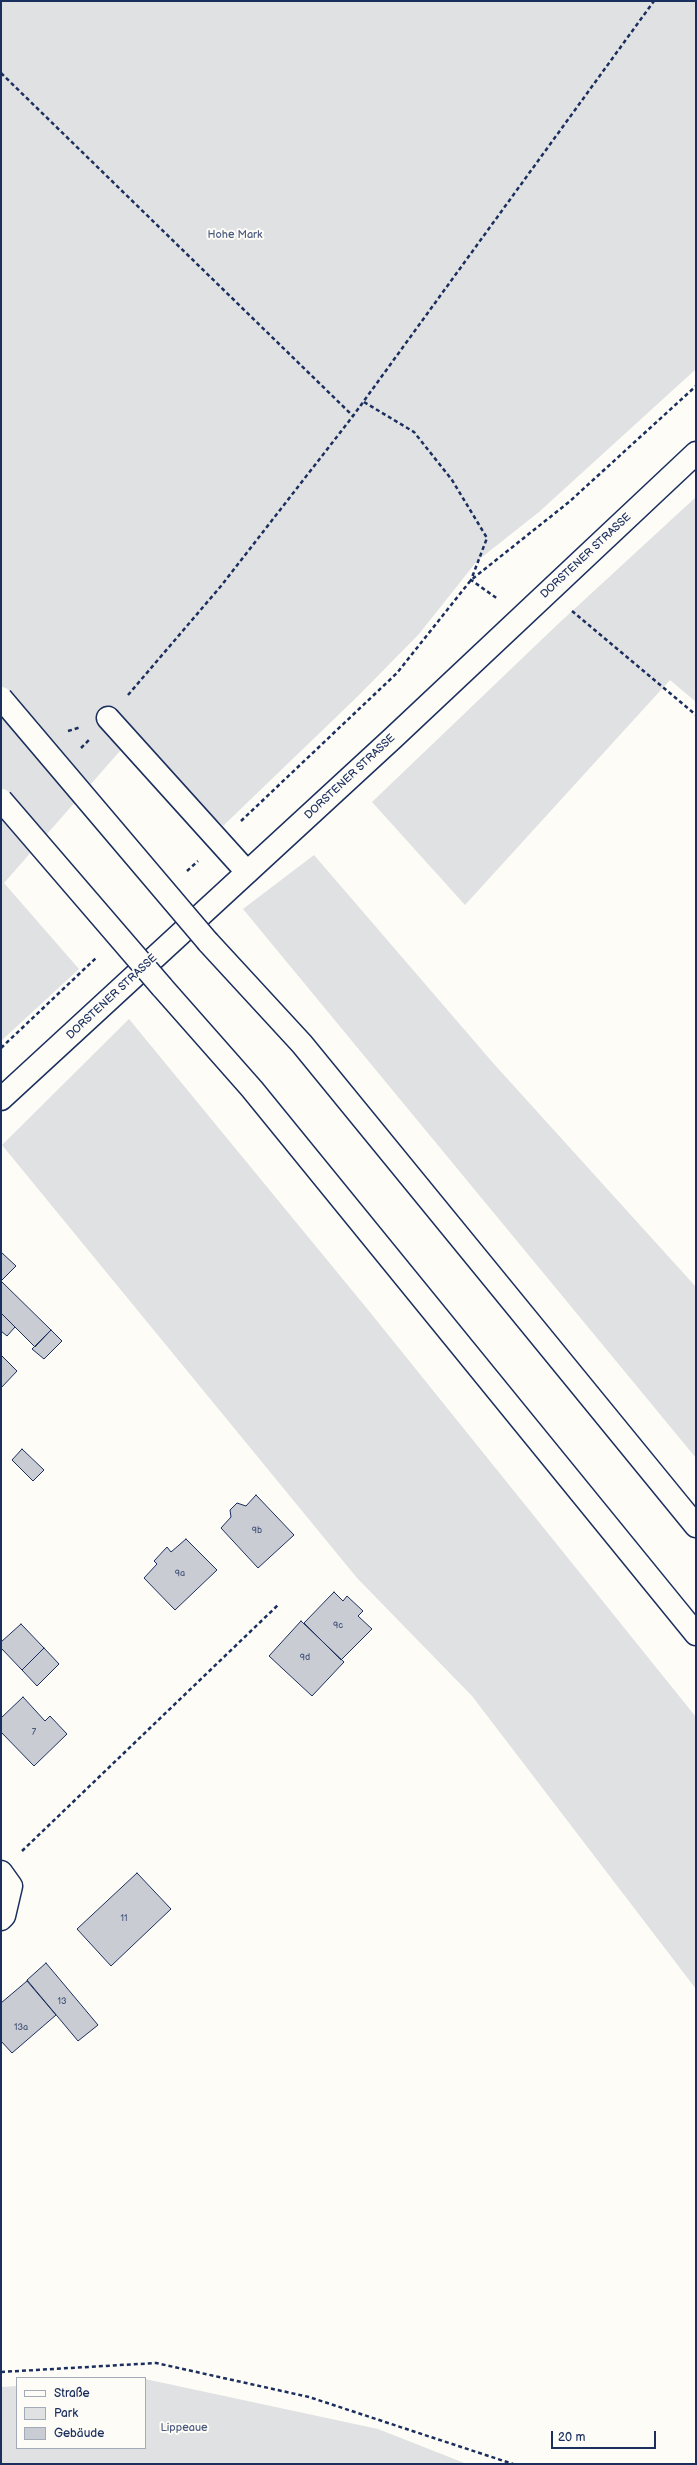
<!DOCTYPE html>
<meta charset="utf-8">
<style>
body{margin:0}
#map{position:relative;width:697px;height:2465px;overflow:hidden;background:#fdfcf7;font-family:"Balsamiq Sans",sans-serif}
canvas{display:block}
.frame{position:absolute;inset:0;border:2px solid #1b2f5e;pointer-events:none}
.legend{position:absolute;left:16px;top:2377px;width:130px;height:72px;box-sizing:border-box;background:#fdfcf7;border:1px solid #a3aaba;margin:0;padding:5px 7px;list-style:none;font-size:12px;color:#1b2f5e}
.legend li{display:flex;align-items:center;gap:8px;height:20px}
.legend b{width:20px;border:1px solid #a3aaba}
.scale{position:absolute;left:551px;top:2431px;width:105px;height:18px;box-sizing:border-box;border:2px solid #1b2f5e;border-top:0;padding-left:5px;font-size:12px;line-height:14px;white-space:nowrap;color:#1b2f5e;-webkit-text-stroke:3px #fdfcf7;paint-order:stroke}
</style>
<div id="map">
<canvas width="697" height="2465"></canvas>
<div class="frame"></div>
<ul class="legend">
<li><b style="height:5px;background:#fdfcf7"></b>Straße</li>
<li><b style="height:11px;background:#e0e1e3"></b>Park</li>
<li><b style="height:11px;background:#c9ccd3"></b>Gebäude</li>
</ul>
<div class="scale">20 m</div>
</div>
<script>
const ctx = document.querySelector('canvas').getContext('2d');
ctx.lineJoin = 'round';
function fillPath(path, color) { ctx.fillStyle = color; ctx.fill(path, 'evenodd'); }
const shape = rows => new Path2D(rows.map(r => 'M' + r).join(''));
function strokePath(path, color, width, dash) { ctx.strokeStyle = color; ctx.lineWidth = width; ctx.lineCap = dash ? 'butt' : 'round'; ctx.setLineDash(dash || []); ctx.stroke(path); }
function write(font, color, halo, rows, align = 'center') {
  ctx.font = font + ' "Balsamiq Sans",sans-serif'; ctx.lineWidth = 4; ctx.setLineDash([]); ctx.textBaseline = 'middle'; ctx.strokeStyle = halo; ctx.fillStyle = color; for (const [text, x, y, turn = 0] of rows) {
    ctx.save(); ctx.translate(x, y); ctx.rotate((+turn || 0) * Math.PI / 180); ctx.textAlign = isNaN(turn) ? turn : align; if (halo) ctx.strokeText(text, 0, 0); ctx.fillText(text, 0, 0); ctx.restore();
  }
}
fillPath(shape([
 [1,1,696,1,696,369,539,512,477,561,419,634,358,696,223,826,134,735,4,883,79,969,1,1041],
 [696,497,696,702,670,680,465,905,372,802,557,625],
 [314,855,494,1064,696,1287,696,1458,243,909],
 [129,1019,369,1311,696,1717,696,1989,472,1696,357,1578,2,1145],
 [145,2379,378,2429,467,2464,1,2464,1,2387,17,2386,17,2448,145,2448]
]), '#e0e1e3');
const building = shape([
 [1,1252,16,1266,1,1281,51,1330,35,1347,1,1313,1,1252],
 [1,1313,15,1327,7,1336,1,1331,1,1313],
 [51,1330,62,1341,44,1359,32,1349,51,1330],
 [1,1355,17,1371,1,1388,1,1355],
 [22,1449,44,1470,33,1481,12,1460,22,1449],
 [256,1495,294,1535,258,1568,221,1528,231,1517,230,1510,237,1503,246,1506,256,1495],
 [186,1539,217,1570,175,1610,144,1578,157,1564,154,1561,167,1547,171,1552,186,1539],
 [334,1592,343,1601,347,1596,363,1611,358,1616,372,1629,341,1660,304,1623,334,1592],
 [301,1621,344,1662,312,1696,269,1656,301,1621],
 [21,1624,44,1648,22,1670,1,1648,1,1642,21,1624],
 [44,1648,59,1664,37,1686,22,1670,44,1648],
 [23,1697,45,1721,50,1716,67,1734,34,1766,1,1732,1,1718,23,1697],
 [137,1873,171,1909,111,1966,77,1929,137,1873],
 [46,1963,98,2025,78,2041,27,1980,46,1963],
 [27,1981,56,2015,12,2053,1,2041,1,2003,27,1981]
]);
fillPath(building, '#c9ccd3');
strokePath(building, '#1b2f5e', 1);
const minor = shape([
 [108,718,247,872],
 [1,1872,11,1886,4,1916,1,1919]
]);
const major = shape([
 [1,1099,393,738,696,453]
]);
const highway = shape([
 [208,942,302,1044,696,1526],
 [162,987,252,1089,696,1634]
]);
strokePath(minor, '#1b2f5e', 25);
strokePath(major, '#1b2f5e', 25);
strokePath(highway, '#1b2f5e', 25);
strokePath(shape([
 [1,73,353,416],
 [364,402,414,432,452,480,487,538,471,580,498,599],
 [572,611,696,715],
 [128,695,221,586,353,416,654,1],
 [68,731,81,727],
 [81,748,89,740],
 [241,821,397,673,471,580,569,502,696,386],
 [187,871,198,861],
 [1,1048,97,957],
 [22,1851,278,1605],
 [1,2372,156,2363,309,2397,513,2464]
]), '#1b2f5e', 2.5, [4, 3]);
strokePath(minor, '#fdfcf7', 22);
strokePath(major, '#fdfcf7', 22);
strokePath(highway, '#fdfcf7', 22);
const highwayBridge = shape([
 [1,698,208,942],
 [1,800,162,987]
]);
strokePath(highwayBridge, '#1b2f5e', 25, []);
strokePath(highwayBridge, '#fdfcf7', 22);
write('9px', '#46567b', null, [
 ["9b",257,1531],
 ["9a",180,1574],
 ["9c",338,1626],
 ["9d",305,1658],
 ["7",34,1733],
 ["11",124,1919],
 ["13",62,2002],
 ["13a",21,2028]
]);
write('11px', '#4c5c7f', '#fdfcf7', [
 ["Hohe Mark",235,235],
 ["Lippeaue",184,2428]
]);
write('11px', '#1b2f5e', '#fdfcf7', [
 ["DORSTENER STRASSE",586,556,-43],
 ["DORSTENER STRASSE",350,777,-43],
 ["DORSTENER STRASSE",112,997,-43]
]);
</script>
